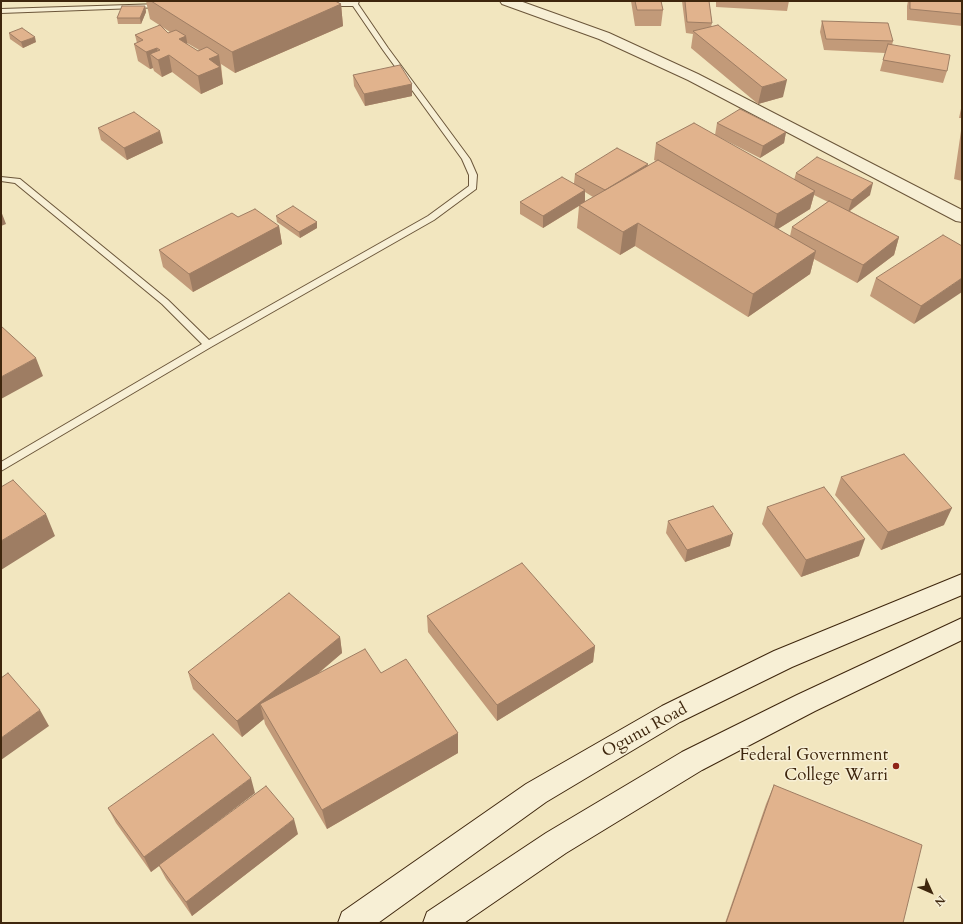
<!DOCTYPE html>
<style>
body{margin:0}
#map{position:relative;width:963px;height:924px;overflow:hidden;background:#f2e6bf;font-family:Cardo,serif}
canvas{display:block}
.frame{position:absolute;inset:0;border:2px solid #3e260d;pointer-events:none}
.north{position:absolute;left:911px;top:872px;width:40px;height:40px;-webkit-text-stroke:3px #f7efd5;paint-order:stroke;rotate:135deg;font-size:11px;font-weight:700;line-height:16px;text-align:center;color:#3e260d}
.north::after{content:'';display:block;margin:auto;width:14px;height:18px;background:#3e260d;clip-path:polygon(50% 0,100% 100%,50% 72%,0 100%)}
</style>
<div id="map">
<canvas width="963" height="924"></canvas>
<div class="frame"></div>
<div class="north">N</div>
</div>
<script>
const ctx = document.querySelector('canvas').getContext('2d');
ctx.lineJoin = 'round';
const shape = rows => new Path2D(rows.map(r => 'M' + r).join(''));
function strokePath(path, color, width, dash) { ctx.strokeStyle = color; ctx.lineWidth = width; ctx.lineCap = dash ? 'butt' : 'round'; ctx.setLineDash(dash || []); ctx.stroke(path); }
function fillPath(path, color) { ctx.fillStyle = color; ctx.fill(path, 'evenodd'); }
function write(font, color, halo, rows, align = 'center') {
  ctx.font = font + ' Cardo,serif'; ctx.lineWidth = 3; ctx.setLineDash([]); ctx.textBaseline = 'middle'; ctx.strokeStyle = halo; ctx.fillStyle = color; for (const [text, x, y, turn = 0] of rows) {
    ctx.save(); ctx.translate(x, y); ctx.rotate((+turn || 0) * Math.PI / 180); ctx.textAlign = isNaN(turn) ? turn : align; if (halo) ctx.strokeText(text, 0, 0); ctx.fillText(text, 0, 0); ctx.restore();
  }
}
const lane = shape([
 [353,1,359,1,358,4,388,48,470,159,477,175,476,189,434,220,211,347,1,471,1,462,202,344,162,304,15,183,1,181,1,177,20,179,168,300,209,340,428,216,469,186,469,175,462,159,383,50,353,6,327,6,324,4,327,2,353,1],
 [161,4,163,5,163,7,1,13,1,9,161,4]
]);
const street = shape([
 [500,1,520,1,609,33,698,74,962,210,962,222,956,221,688,80,599,39,502,4,500,1]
]);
const secondary = shape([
 [962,574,962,595,792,667,680,722,546,802,378,923,338,923,342,912,526,784,662,706,774,651,962,574],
 [962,618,962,640,815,711,702,770,566,853,464,923,423,923,427,912,546,833,682,752,797,695,962,618]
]);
strokePath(lane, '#6b563a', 2);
strokePath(street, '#6b563a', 2);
strokePath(secondary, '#3e260d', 2);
fillPath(lane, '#f7efd5');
fillPath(street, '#f7efd5');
fillPath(secondary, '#f7efd5');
fillPath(shape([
 [146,1,335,1,341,4,343,26,235,73,221,64,223,84,201,94,172,72,162,77,154,71,153,68,150,69,138,61,134,44,137,43,135,35,168,33,170,32,150,19],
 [187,43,199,50,198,51,187,44],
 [631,1,661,1,663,10,661,26,635,26],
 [682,1,709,1,712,23,711,27,783,97,758,104,691,48,693,34,686,33],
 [716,1,789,1,787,11,716,7],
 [908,1,962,1,962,26,907,20,907,6],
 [145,6,146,12,141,24,118,24,117,18],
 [822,21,893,41,892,45,947,71,943,83,880,71,885,53,824,50,820,32],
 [9,33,36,42,23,48,10,39],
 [353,75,412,84,412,96,365,106,354,86],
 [962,104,962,118,959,118],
 [717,123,786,132,784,143,760,158,715,135],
 [98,128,163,143,127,160,101,140],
 [962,129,962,181,954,179,961,131],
 [656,143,794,180,796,173,870,195,850,211,899,237,894,255,857,283,814,259,810,274,748,317,635,246,620,255,577,228,579,206,543,228,520,214,520,202,574,183,575,174,648,166,656,161,654,160],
 [585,192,593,197,585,202],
 [814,195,828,202,792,227,790,236,778,229,810,209],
 [276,216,317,222,317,228,300,238,277,222],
 [238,217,279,226,282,244,193,292,163,267,159,250],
 [962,246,914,324,870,296,876,278],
 [841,477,944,525,881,550,835,495],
 [767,507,859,556,801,577,762,524],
 [668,521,730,546,685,562,666,533],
 [427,616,595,646,593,662,497,721,428,632],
 [340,637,342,653,319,673,381,673,458,753,327,829,265,724,264,719,242,737,193,689,188,672],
 [774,785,903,923,725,923,766,804],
 [255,793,201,834,298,834,192,916,166,879,159,866,151,872,116,823,108,808]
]), '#c29a79');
fillPath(shape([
 [341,4,343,26,235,73,232,52],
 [145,6,146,12,141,24,140,18],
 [186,36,189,53,179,39],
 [35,37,36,42,23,48,21,42],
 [157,48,159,59,169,55,172,72,162,77,158,60,150,54,153,68,150,69,146,52],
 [219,55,223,84,201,94,198,76,209,59],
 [787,80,783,97,758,104,762,87],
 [412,84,412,96,365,106,364,94],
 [160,131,163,143,127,160,124,148],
 [786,132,784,143,760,158,763,146],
 [648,164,646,176,605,191],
 [873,183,870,195,848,212,852,200],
 [585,190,585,202,543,228,543,216],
 [815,191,810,209,773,232,777,214],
 [1,211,6,224,1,226],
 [317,222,317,228,300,238,299,232],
 [638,223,635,246,620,255,623,232],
 [279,226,282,244,193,292,189,274],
 [899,237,894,255,857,283,863,265],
 [816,251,810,274,748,317,753,294],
 [962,278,962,292,914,324,921,306],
 [36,358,43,376,1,399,1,377],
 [952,508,944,525,881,550,888,532],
 [46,514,55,536,1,570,1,541],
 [733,534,730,546,685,562,687,550],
 [865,539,859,556,801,577,806,560],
 [340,637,342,653,267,716,260,704,264,719,242,737,237,721],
 [595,646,593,662,497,721,497,705],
 [40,710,49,726,1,760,1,738],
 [458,733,458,753,327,829,322,810],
 [251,778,255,793,151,872,144,857],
 [294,819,298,834,192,916,186,902]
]), '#9e7d63');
const building = shape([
 [151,1,335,1,341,4,232,52,151,1],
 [635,1,661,1,663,10,637,10,635,1],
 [685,1,709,1,712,23,687,22,685,1],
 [910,1,962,1,962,14,910,9,910,1],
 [122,6,145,6,140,18,117,18,122,6],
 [822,21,888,23,893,41,826,39,822,21],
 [160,25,168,33,176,30,186,36,179,39,198,51,207,47,219,55,209,59,220,67,198,76,169,55,158,60,150,54,160,50,157,48,146,52,134,44,143,40,135,35,160,25],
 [718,25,787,80,762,87,693,31,718,25],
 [22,28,35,37,21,42,9,33,22,28],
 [888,44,950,55,947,71,883,60,888,44],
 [400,65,412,84,364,94,353,75,400,65],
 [740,109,786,132,763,146,717,123,740,109],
 [134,112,160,131,124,148,98,128,134,112],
 [694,123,815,191,777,214,656,143,694,123],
 [617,148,648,164,605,190,575,174,617,148],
 [817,157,873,183,852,200,796,173,817,157],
 [658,160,816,251,753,294,638,223,623,232,579,205,658,160],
 [562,177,585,190,543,216,520,202,562,177],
 [829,201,899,237,863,265,792,227,829,201],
 [293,206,317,222,299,232,276,216,293,206],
 [255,209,279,226,189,274,159,250,232,213,238,217,255,209],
 [943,235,962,246,962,278,921,306,876,278,943,235],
 [1,326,36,358,1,377,1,326],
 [904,454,952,508,888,532,841,477,904,454],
 [13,480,46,514,1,541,1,487,13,480],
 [824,487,865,539,806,560,767,507,824,487],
 [713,506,733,534,687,550,668,521,713,506],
 [522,563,595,646,497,705,427,616,522,563],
 [289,593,340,637,237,721,188,672,289,593],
 [365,649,381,673,406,659,458,733,322,810,260,704,365,649],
 [8,673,40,710,1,738,1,678,8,673],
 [213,734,251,778,144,857,108,808,213,734],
 [774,785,922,845,903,923,726,923,774,785],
 [266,786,294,819,186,902,159,865,266,786]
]);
fillPath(building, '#e1b38d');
strokePath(building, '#9e7d63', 1);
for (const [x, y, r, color] of [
 [896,766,4,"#8f2418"]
]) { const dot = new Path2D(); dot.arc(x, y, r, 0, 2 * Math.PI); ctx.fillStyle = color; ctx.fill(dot); strokePath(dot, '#f7efd5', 1.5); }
write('17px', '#3e260d', '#f7efd5', [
 ["Ogunu Road",645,731,-29]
]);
write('17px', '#3e260d', '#f7efd5', [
 ["Federal Government",888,756],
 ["College Warri",888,776]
], 'right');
</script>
